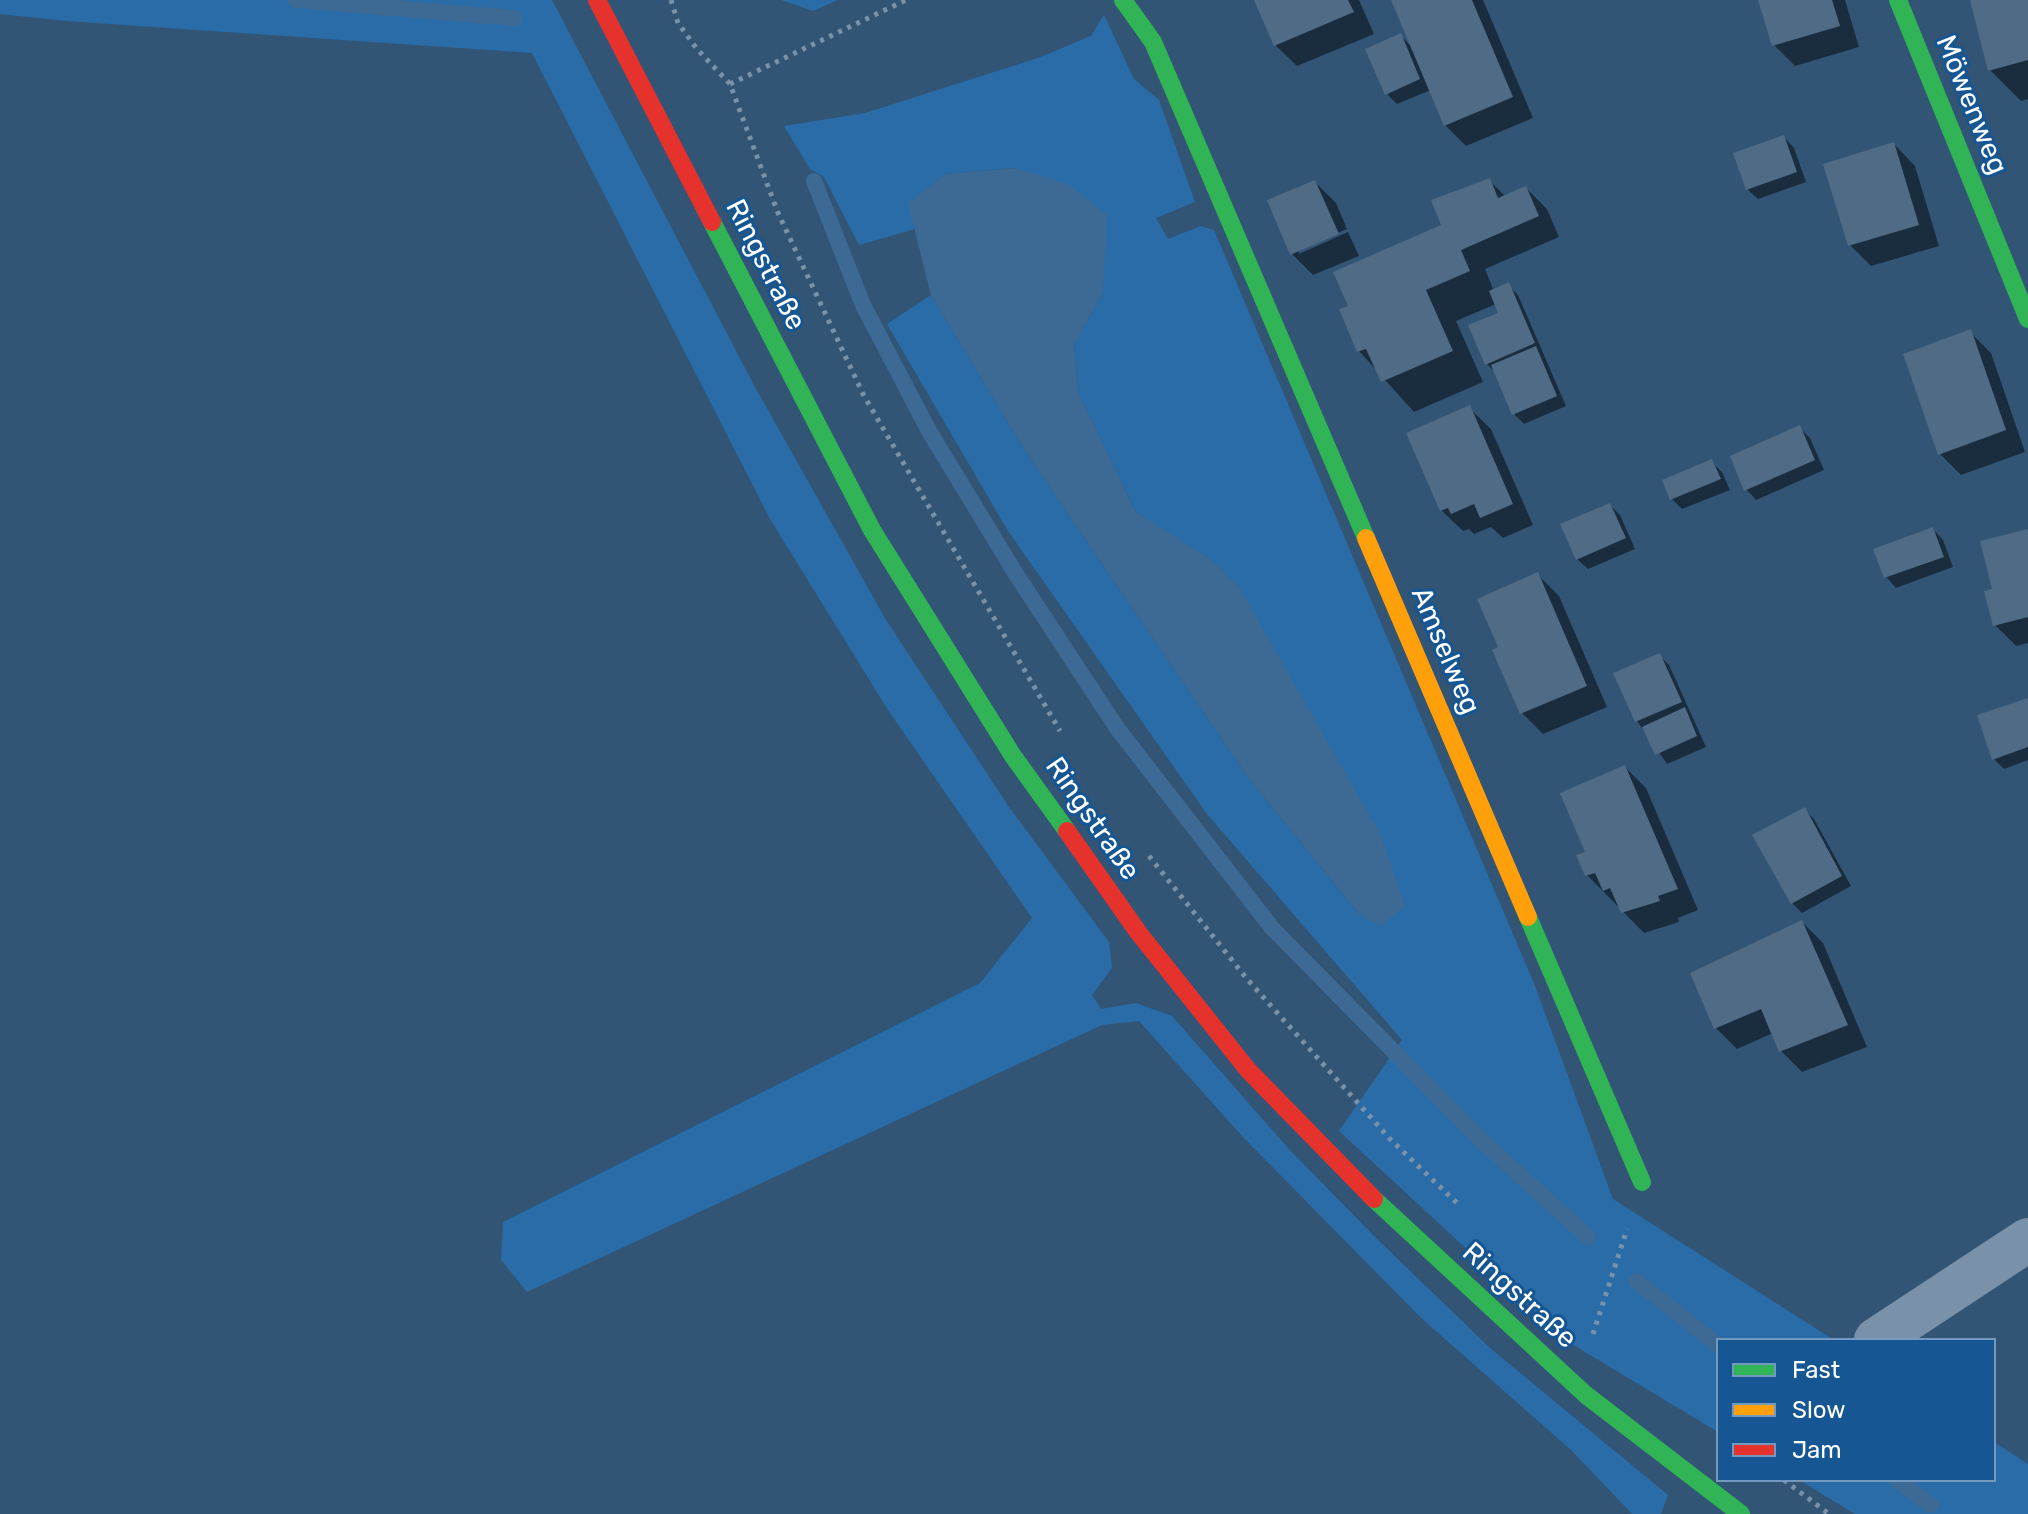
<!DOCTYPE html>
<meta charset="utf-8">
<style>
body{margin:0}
#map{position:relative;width:2028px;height:1514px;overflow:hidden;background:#325576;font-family:Rubik,sans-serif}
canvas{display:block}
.legend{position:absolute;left:1716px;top:1338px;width:280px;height:144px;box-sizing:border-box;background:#165692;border:2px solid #739abe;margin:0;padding:10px 14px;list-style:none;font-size:24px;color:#fff}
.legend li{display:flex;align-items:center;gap:16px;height:40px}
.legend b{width:40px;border:2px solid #739abe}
</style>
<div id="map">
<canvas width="2028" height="1514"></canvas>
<ul class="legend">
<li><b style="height:10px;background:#30b455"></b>Fast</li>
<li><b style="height:10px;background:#ff9f0a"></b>Slow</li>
<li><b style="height:10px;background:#e5322d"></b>Jam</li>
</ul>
</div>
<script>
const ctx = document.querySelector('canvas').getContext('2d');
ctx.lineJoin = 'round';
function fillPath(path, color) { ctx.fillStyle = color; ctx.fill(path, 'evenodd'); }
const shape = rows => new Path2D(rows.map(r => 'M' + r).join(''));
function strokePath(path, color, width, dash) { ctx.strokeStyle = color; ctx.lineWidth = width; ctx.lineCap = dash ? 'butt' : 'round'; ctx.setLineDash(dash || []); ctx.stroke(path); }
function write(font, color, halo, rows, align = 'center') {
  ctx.font = font + ' Rubik,sans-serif'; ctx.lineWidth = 6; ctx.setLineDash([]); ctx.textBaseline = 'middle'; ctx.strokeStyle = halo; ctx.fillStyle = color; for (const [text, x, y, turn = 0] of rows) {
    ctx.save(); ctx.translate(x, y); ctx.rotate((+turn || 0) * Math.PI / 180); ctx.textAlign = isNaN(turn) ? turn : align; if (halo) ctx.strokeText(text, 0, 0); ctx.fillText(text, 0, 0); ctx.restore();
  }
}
fillPath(shape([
 [0,0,552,0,755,387,886,620,1009,807,1109,942,1112,968,1092,995,1101,1009,1136,1003,1172,1016,1288,1148,1375,1237,1490,1348,1668,1495,1661,1514,1632,1514,1571,1450,1420,1317,1242,1136,1139,1021,1102,1025,527,1292,501,1260,503,1222,980,983,1032,918,888,710,770,519,532,53,66,21,0,14],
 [781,0,838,0,813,11],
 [1104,15,1134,79,1159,100,1195,202,1156,218,1168,239,1201,226,1214,230,1535,986,1613,1199,1834,1340,1718,1340,1718,1432,1565,1340,1339,1131,1402,1040,1207,814,1008,531,887,324,931,295,1029,457,1247,776,1359,914,1165,533,1136,512,1079,394,1074,345,1103,292,1016,168,945,174,909,203,915,229,859,245,824,177,810,169,784,126,865,113,1038,58,1091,36],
 [1994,1442,2028,1464,2028,1514,1855,1514,1799,1480,1994,1480]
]), '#296ca8');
fillPath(shape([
 [1016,168,1070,185,1107,215,1103,292,1074,345,1079,394,1136,512,1210,559,1239,587,1380,834,1405,906,1381,926,1359,914,1247,776,1029,457,931,295,908,203,945,174]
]), '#3d6a94');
fillPath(shape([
 [1256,0,1359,0,1374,34,1297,66,1275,45],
 [1393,0,1483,0,1533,118,1466,146,1445,125,1431,90,1397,104,1387,94,1401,36,1413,48],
 [1760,0,1845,0,1859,47,1795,66,1774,45],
 [1978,0,2028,0,2028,99,2021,101,1990,70],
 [1784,137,1794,148,1806,182,1758,199,1747,189],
 [1894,144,1915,166,1939,246,1871,266,1850,245],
 [1489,180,1506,197,1526,188,1547,209,1559,237,1485,269,1494,291,1508,285,1518,295,1566,406,1524,424,1514,414,1497,374,1487,364,1500,314,1496,304,1456,321,1483,382,1414,412,1359,351,1351,307,1444,226],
 [1315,182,1336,203,1347,229,1299,249,1299,254,1348,232,1359,256,1313,275,1292,254,1269,201],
 [1970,332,1991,353,2025,452,1961,475,1940,454],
 [1469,408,1491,429,1533,525,1503,538,1491,527,1474,534,1469,529,1463,531,1441,510],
 [1800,428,1810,438,1824,470,1756,500,1746,489],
 [1712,462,1722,472,1730,490,1682,509,1672,499],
 [1610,505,1620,515,1635,549,1588,569,1577,559],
 [1933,529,1943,540,1953,567,1896,588,1886,577,1875,550],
 [2028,531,2028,643,2016,646,1994,624,1994,590],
 [1538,575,1559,596,1607,707,1543,734,1522,713,1495,651,1500,648],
 [1659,655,1669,665,1706,747,1667,764,1637,721],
 [2028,700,2028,760,2004,769,1994,759],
 [1625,767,1646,788,1698,910,1678,918,1679,922,1644,933,1587,875,1588,853],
 [1804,809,1814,819,1851,886,1802,913,1792,903],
 [1802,922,1823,943,1867,1047,1802,1072,1781,1051,1773,1033,1737,1049,1716,1028]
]), '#0007');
strokePath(shape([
 [295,0,514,18],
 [814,181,863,305,929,431,1014,571,1117,728,1272,928,1482,1141,1588,1237],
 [1636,1281,1718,1345],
 [1897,1480,1931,1505]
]), '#3d6a94', 16);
fillPath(shape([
 [1254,0,1348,0,1354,12,1274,46],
 [1391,0,1472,0,1513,97,1444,126],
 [1758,0,1832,0,1840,26,1772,46],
 [1970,0,2028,0,2028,60,1988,71],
 [1401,33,1420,79,1385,95,1365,49],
 [1784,135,1797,172,1746,190,1733,153],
 [1894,142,1919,225,1848,246,1823,164],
 [1490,178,1498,198,1526,186,1539,216,1461,250,1470,271,1426,290,1453,351,1381,382,1366,349,1357,352,1339,309,1348,306,1333,272,1441,225,1431,200],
 [1315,180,1339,234,1290,255,1267,200],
 [1509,282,1535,343,1485,365,1468,325,1498,313,1489,291],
 [1971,329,2006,430,1938,455,1903,354],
 [1536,346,1557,396,1512,415,1491,365],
 [1470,405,1513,504,1480,518,1474,504,1451,514,1448,508,1440,511,1406,433],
 [1800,425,1815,460,1744,491,1730,456],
 [1712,459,1721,479,1670,500,1662,480],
 [1610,503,1626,538,1576,560,1560,524],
 [1933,527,1944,557,1884,578,1873,549],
 [2028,529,2028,617,1993,626,1984,591,1992,589,1980,541],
 [1538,572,1587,686,1520,714,1492,650,1498,647,1477,599],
 [1660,653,1682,702,1635,722,1613,673],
 [2028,698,2028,747,1992,760,1977,715],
 [1685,707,1697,736,1655,755,1642,727],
 [1625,765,1678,889,1658,896,1660,901,1621,913,1610,888,1603,891,1595,873,1585,876,1576,855,1585,852,1560,793],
 [1805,807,1842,876,1791,904,1752,835],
 [1802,920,1848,1025,1779,1052,1761,1009,1714,1029,1690,973]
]), '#4f6b85');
strokePath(shape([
 [671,0,678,23,697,49,730,84,778,213,863,394,1060,731],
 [730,84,906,0],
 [1149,856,1247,979,1391,1140,1458,1204],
 [1593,1334,1627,1229],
 [1784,1480,1829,1514]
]), '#7992a9', 5, [4, 6]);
strokePath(shape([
 [1876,1340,2028,1240]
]), '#7992a9', 44);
strokePath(shape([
 [1123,0,1153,42,1366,538],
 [1898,0,2028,319],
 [712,222,872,530,1013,756,1067,831],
 [1528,917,1642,1182],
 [1374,1199,1586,1395,1741,1514]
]), '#30b455', 18);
strokePath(shape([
 [1366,538,1528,917]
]), '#ff9f0a', 18);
strokePath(shape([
 [597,0,712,222],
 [1067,831,1138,932,1248,1070,1374,1199]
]), '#e5322d', 18);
write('28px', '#fff', '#165692', [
 ["Möwenweg",1971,105,68],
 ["Ringstraße",765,265,63],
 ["Amselweg",1445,651,67],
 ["Ringstraße",1092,819,55],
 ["Ringstraße",1519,1296,42]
]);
</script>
